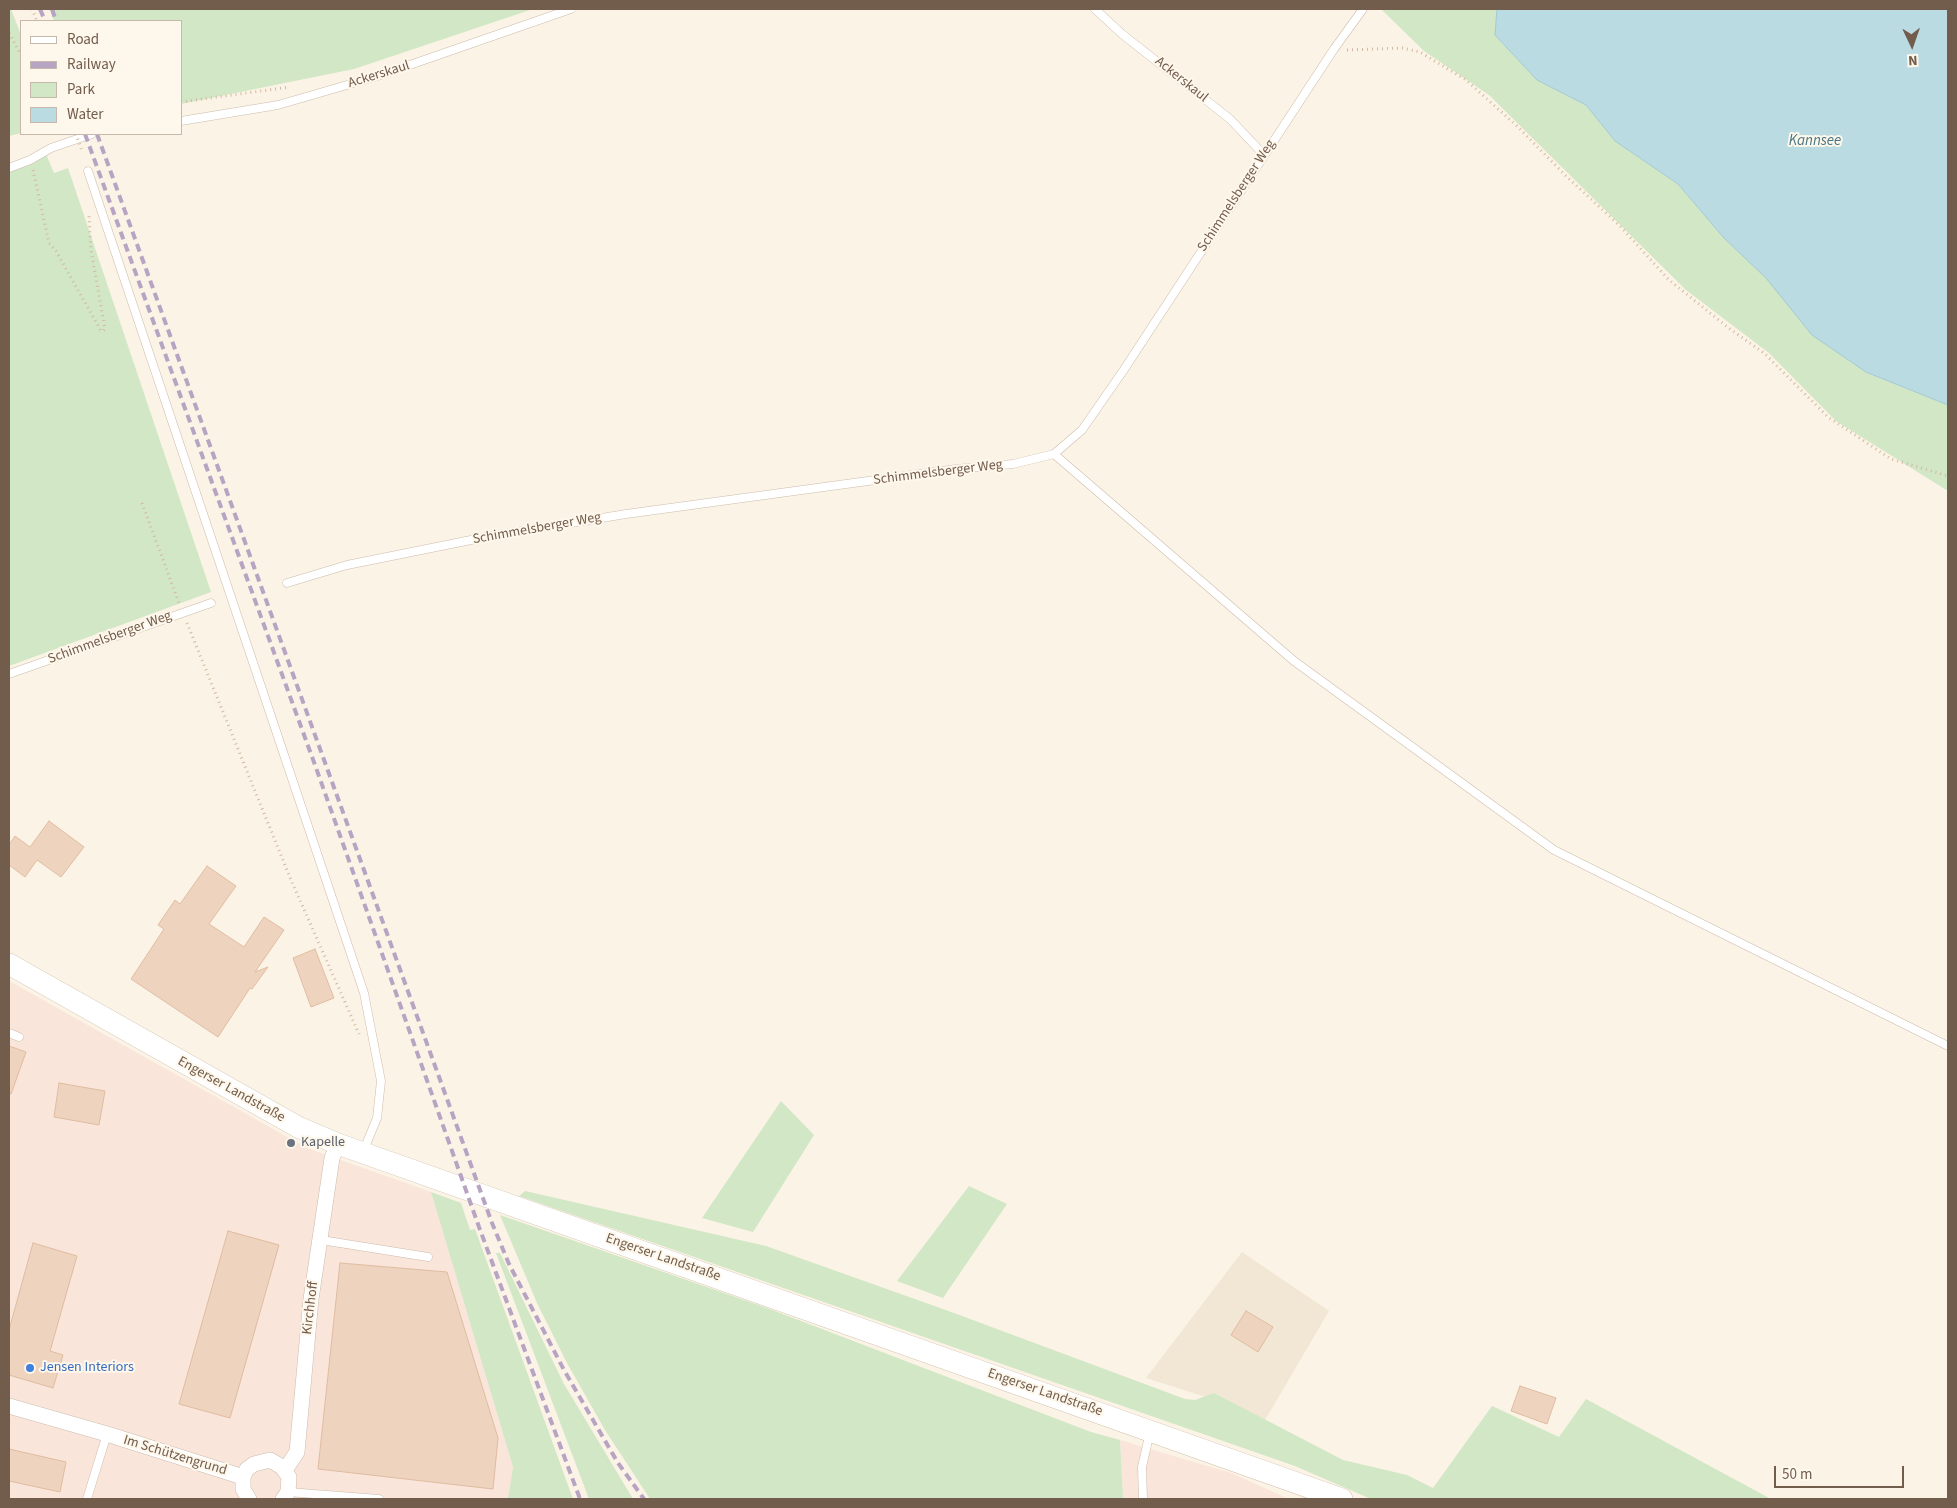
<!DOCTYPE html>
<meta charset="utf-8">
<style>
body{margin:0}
#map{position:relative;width:1957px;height:1508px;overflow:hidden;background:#fbf3e5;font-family:"Source Sans 3",sans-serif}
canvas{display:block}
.frame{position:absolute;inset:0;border:10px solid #725c4c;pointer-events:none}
.legend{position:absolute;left:20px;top:20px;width:162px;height:115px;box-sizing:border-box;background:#fef7eb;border:1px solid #c6b9ab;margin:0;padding:6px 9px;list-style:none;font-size:15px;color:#725c4c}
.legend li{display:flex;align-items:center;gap:10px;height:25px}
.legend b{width:25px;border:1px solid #c6b9ab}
.north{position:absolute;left:1887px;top:20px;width:50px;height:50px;-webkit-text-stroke:4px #fef7eb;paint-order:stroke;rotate:177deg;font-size:14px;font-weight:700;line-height:20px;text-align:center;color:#725c4c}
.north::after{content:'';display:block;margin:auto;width:18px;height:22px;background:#725c4c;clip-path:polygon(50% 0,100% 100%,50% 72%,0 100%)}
.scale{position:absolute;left:1774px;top:1466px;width:130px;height:22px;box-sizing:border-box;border:2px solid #725c4c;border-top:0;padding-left:6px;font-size:15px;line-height:18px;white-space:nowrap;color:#725c4c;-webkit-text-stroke:4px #fef7eb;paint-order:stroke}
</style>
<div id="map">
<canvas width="1957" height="1508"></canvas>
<div class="frame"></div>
<ul class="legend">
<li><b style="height:6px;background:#fff"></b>Road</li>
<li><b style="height:6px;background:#b7a4c3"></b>Railway</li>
<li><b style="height:14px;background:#d1e7c5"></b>Park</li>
<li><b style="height:14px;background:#bbdbe3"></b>Water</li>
</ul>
<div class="north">N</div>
<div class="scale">50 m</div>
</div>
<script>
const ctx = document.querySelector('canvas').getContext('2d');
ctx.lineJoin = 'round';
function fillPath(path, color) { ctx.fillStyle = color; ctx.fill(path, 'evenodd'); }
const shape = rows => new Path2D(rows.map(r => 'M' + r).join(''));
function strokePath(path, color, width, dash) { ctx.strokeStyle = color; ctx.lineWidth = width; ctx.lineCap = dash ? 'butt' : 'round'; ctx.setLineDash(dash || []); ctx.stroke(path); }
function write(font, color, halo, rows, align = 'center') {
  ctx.font = font + ' "Source Sans 3",sans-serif'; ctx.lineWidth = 4; ctx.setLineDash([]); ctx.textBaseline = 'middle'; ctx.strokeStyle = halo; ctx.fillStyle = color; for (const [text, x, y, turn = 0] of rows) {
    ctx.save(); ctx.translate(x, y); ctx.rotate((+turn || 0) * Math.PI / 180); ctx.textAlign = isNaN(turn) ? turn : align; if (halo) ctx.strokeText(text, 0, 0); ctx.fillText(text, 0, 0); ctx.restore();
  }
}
fillPath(shape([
 [1242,1252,1329,1311,1265,1420,1214,1393,1206,1397,1146,1378]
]), '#f2e6d4');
fillPath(shape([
 [9,981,307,1148,431,1192,513,1467,508,1499,9,1499],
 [1120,1440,1231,1473,1289,1499,1123,1499]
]), '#fae5da');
fillPath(shape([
 [9,9,11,9,21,35,21,133,9,136],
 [50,9,533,9,354,69,181,104,181,21,54,21],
 [1381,9,1497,9,1495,35,1537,80,1586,105,1615,141,1678,184,1724,238,1866,372,1948,405,1948,491,1836,421,1769,353,1686,290,1489,95,1424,51],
 [46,154,54,173,68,168,211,592,9,666,9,171],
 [781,1101,814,1135,753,1232,702,1218],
 [969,1186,1007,1204,943,1298,897,1281],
 [525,1191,766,1246,954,1313,1185,1399,1195,1400,1214,1393,1343,1460,1407,1475,1433,1488,1492,1406,1559,1437,1586,1399,1771,1499,1371,1499,1295,1466,519,1196],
 [431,1192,461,1203,470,1230,475,1229,573,1499,508,1499,513,1467],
 [500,1215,767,1308,1091,1432,1120,1440,1123,1499,650,1499,605,1430,567,1363,537,1303],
 [496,1253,500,1253,564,1384,633,1499,589,1499]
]), '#d1e7c5');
const water = shape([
 [1497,9,1948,9,1948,405,1866,372,1812,335,1766,278,1724,238,1678,184,1615,141,1586,105,1537,80,1495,35,1497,9]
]);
fillPath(water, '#bbdbe3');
strokePath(water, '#a2c9d4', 1);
const building = shape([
 [49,821,84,847,61,877,37,860,25,877,9,865,9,845,15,836,30,847,49,821],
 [207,866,236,886,209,924,244,947,264,917,284,930,255,972,268,967,252,989,250,988,218,1037,131,979,164,929,158,925,175,900,180,904,207,866],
 [315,949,334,998,311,1007,293,958,315,949],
 [9,1046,26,1052,11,1094,9,1094,9,1046],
 [59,1083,105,1091,99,1125,54,1117,59,1083],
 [228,1231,279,1245,230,1418,179,1404,228,1231],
 [33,1243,77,1256,50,1351,63,1355,53,1388,9,1375,9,1330,33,1243],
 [340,1263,447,1272,498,1438,493,1489,318,1469,340,1263],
 [1246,1311,1273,1327,1258,1352,1231,1335,1246,1311],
 [1520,1386,1556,1398,1547,1424,1511,1411,1520,1386],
 [9,1449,66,1462,60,1492,9,1481,9,1449]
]);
fillPath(building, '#eed4bf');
strokePath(building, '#e0bca0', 1);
const service = shape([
 [1095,9,1122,34,1230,119,1264,155],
 [181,121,278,105,378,76,571,9],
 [9,168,30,160,51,148,92,134],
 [88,171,364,993,381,1081,377,1118,363,1152],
 [1054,454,1294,661,1554,850,1948,1046],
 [287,583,347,565,486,537,626,514,956,469,1013,464,1054,454,1082,430,1123,371,1334,49,1363,9],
 [9,674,211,603],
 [9,1033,19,1037],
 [321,1240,428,1257],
 [288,1492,379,1499],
 [87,1499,107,1434],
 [1143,1499,1142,1467,1150,1432]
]);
const minor = shape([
 [9,1406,107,1434,243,1477],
 [285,1470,297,1452,311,1299,332,1158,338,1144],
 [249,1499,243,1489,243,1477,247,1469,254,1464,270,1460,282,1467,289,1477,288,1492,283,1499]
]);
const secondary = shape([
 [9,964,298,1127,338,1144,1342,1499]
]);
strokePath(service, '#ccbcac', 9);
strokePath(minor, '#ccbcac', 16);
strokePath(secondary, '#cebcaa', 22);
strokePath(shape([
 [32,9,37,21],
 [9,33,21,55],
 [1347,50,1402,48,1420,52,1466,80,1518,127,1566,176,1620,226,1669,280,1730,329,1764,353,1828,417,1891,459,1948,476],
 [181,102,290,87],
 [33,170,49,243,56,251,101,331,103,331,105,329,91,250,89,216],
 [142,503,179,603],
 [187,623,291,880,359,1034]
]), '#d3b8a2', 3, [1, 4]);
strokePath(service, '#fff', 8);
strokePath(minor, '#fff', 15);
strokePath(secondary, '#fff', 21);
strokePath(shape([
 [40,9,45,21],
 [52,9,56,21],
 [85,134,315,765,479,1227,580,1499],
 [97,134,492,1223,509,1264,564,1370,618,1463,644,1499]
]), '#b7a4c3', 4, [8, 5]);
strokePath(shape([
 [76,134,82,151]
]), '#d3b8a2', 3, [1, 4]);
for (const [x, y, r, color] of [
 [291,1143,5,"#6b7280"],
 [30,1368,5,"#3f7fe0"]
]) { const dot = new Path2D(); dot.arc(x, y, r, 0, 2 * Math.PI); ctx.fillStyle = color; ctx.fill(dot); strokePath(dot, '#fef7eb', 2); }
write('14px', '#725c4c', '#fef7eb', [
 ["Ackerskaul",379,75,-17],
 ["Ackerskaul",1181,80,39],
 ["Schimmelsberger Weg",1237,196,-57],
 ["Schimmelsberger Weg",938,473,-7],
 ["Schimmelsberger Weg",537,529,-10],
 ["Schimmelsberger Weg",110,638,-20],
 ["Engerser Landstraße",231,1090,29],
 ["Engerser Landstraße",663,1258,19],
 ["Kirchhoff",311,1308,-83],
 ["Engerser Landstraße",1045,1393,19],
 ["Im Schützengrund",175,1456,17]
]);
write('14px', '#5b616d', '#fef7eb', [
 ["Kapelle",301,1143]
], 'left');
write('14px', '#366cbe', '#fef7eb', [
 ["Jensen Interiors",40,1368]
], 'left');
write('italic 15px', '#477684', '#fef7eb', [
 ["Kannsee",1815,142]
]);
</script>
